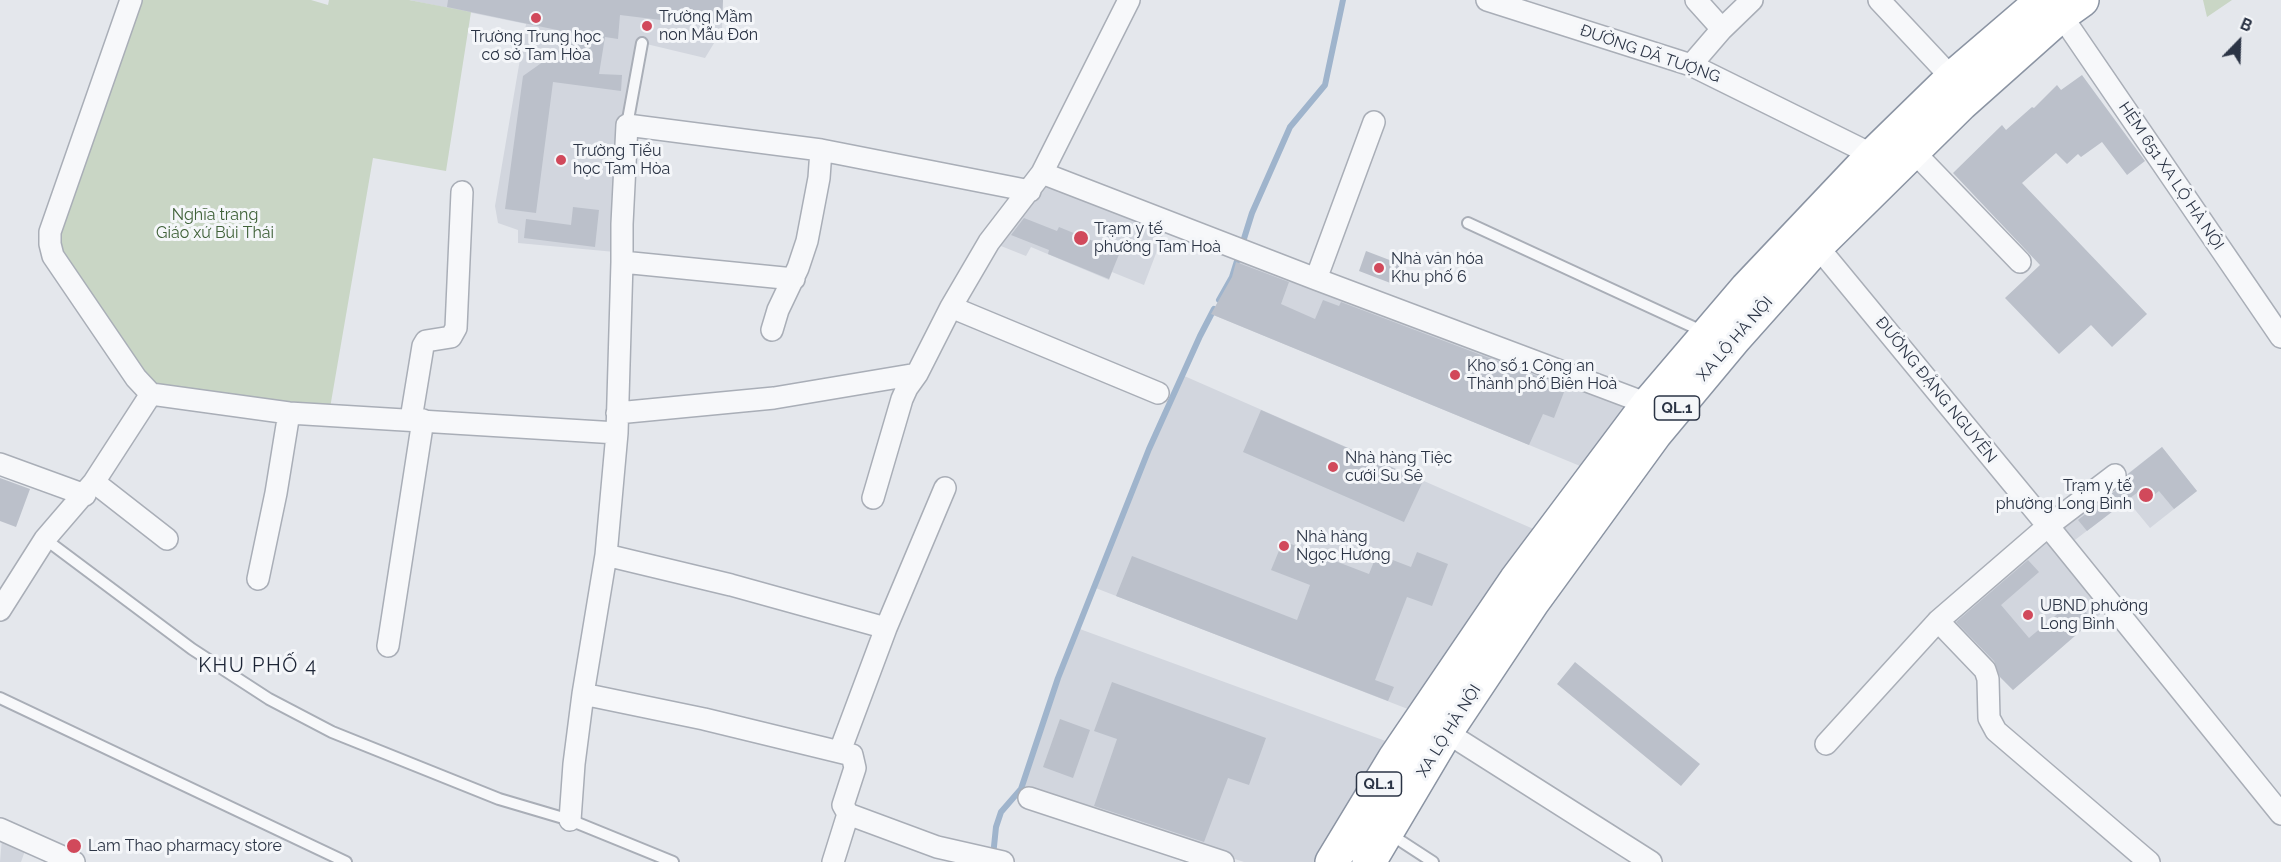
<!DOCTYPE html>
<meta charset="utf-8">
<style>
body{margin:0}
#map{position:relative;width:2281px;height:862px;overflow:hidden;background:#e4e7ec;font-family:Raleway,sans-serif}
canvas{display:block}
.north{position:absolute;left:2209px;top:12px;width:60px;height:60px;-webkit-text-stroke:4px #f4f6f9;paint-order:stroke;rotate:23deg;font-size:16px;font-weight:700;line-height:24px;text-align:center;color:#2b3445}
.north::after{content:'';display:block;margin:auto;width:21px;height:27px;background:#2b3445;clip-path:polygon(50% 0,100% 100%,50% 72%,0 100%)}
</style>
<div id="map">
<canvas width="2281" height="862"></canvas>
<div class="north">B</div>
</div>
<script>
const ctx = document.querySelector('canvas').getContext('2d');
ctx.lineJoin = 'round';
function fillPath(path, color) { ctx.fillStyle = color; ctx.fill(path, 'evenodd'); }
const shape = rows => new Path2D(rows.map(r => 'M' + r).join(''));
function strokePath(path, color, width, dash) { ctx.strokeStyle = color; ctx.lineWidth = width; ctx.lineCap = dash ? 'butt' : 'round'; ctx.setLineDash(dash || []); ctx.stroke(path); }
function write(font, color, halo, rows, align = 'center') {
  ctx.font = font + ' Raleway,sans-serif'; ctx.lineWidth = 6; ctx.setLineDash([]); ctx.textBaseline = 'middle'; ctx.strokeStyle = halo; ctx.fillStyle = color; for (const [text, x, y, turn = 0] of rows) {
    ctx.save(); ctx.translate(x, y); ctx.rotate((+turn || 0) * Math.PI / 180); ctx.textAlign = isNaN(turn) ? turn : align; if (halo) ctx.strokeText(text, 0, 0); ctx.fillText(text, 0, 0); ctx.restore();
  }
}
fillPath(shape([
 [409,0,723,0,722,30,705,58,638,42,620,130,615,252,518,243,518,230,498,223,495,206,526,24],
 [1045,181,1166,227,1144,285,1112,272,1109,280,1031,247,1026,256,996,244],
 [1238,256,1634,406,1585,468,1211,314,1232,277],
 [1182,375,1538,531,1413,711,1093,587,1149,449],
 [2162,447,2197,491,2150,528,2127,500,2071,543,2058,528],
 [2048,536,2106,609,2013,690,1948,622],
 [1077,628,1391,743,1320,862,1244,862,1021,789],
 [2,838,26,848,21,862,0,862]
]), '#d2d6de');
fillPath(shape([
 [139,0,311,0,328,5,329,0,409,0,471,12,446,171,373,158,330,408,153,387,58,253,60,227],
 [2203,0,2232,0,2207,17]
]), '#c9d6c5');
strokePath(shape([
 [1219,300,1232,277,1252,213,1290,127,1325,85,1343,0],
 [993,856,996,827,1001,812,1021,789,1058,678,1149,449,1200,336,1214,309]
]), '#9fb4cc', 6);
fillPath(shape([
 [448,0,723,0,722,21,702,25,620,15,618,39,605,37,599,74,622,75,621,91,553,82,536,213,505,209,523,76,581,35,447,7],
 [2082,75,2145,161,2127,175,2102,142,2081,157,2078,154,2067,164,2056,153,2022,183,2147,314,2112,347,2091,325,2059,354,2005,298,2040,265,1953,173,2002,125,2006,130,2032,107,2034,108,2057,85,2061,90],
 [573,207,599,210,595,247,524,238,526,219,571,225],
 [1024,218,1057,231,1059,227,1120,252,1109,279,1048,254,1049,250,1011,235],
 [1366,251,1400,264,1393,284,1359,271],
 [1236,262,1289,282,1281,304,1315,319,1323,300,1339,306,1341,302,1566,387,1554,418,1543,414,1529,445,1211,314,1232,277],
 [1261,410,1423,481,1404,522,1243,452],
 [2162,447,2197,491,2174,509,2159,491,2145,502,2138,492,2087,531,2078,520,2129,480,2128,474],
 [0,478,30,489,16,527,0,521],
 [1283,541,1369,574,1377,554,1411,567,1417,552,1448,564,1432,606,1407,597,1375,680,1394,687,1388,701,1116,596,1132,556,1297,620,1310,585,1271,570],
 [2028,560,2039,572,2001,605,2029,638,2074,600,2093,620,2013,690,2000,677,1994,661,1956,622],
 [1575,662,1700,764,1681,786,1557,684],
 [1112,682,1266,738,1249,785,1228,778,1204,842,1094,806,1117,739,1094,731],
 [1060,719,1090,730,1073,778,1043,767]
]), '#bbc0ca');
const lane = shape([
 [627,125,642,43],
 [1468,223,1704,332],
 [45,539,192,649,269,699,332,732,499,799,570,820,673,862],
 [0,698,346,862],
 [1390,834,1433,862]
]);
const street = shape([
 [131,0,50,232,50,244,53,256,136,378,151,394,289,413,617,433,606,555,583,694,574,764,570,820],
 [1487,0,1691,65,1873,155],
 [1696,0,1722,29],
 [1879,0,1952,78],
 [2061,15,2281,337],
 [1691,65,1722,29,1752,0],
 [1913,151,2020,262],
 [1042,173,1316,279,1648,404],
 [1817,246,2048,526,2281,814],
 [622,262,794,279],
 [1316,279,1374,122],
 [951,307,1158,393],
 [772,330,778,310,798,268,807,241,819,178,821,150],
 [617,413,774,398,917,374],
 [411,419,423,346,426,341,451,337,456,328,462,192],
 [617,433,622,262,622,224,627,125,821,150,1030,191],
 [0,464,85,495],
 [94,482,167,539],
 [873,498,902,399,907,388,917,374,951,307,989,242,1042,173,1129,0],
 [606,555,731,585,886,628],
 [258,579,276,493,289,413],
 [0,610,45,539,94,482,151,394],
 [1938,621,1985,670,1988,679,1989,718,1996,731,2149,862],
 [388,646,423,420],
 [583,694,704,719,852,755,855,768,843,805,848,814,937,847,1003,862],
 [1446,732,1651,862],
 [1826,744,1938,621,2048,526,2115,475],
 [840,751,886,628,945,488],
 [1029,798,1223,862],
 [0,829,74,862],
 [833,862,848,814]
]);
const highway = shape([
 [1332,862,1395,758,1516,580,1648,404,1747,288,1873,155,1952,78,2043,0],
 [1369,862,1446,732,1532,603,1655,434,1735,338,1817,246,1961,104,2061,15,2082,0]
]);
strokePath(lane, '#a9aeb7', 14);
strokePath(street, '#a9aeb7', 24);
strokePath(highway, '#8b94a3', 36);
strokePath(lane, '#f7f8fa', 10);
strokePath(street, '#f7f8fa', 21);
strokePath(highway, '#fff', 33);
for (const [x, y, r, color] of [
 [536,18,6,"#d1495b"],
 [647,26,6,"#d1495b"],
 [561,160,6,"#d1495b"],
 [1081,238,8,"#d1495b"],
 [1379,268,6,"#d1495b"],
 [1455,375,6,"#d1495b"],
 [1333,467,6,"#d1495b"],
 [2146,495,8,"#d1495b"],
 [1284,546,6,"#d1495b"],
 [2028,615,6,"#d1495b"],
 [74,846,8,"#d1495b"]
]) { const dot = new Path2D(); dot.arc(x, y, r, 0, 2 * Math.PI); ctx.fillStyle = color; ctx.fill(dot); strokePath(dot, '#f4f6f9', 2); }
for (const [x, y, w] of [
 [1677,408,45],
 [1379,784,45]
]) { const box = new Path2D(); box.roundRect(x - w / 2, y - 12, w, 24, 4.5); ctx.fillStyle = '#f4f6f9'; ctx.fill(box); strokePath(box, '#2b3445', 1.5); }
write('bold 15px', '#2b3445', null, [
 ["QL.1",1677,408],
 ["QL.1",1379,784]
]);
write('16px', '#2b3445', '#f4f6f9', [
 ["Trường Mầm",659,17],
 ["non Mẫu Đơn",659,35],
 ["Trường Trung học",536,37,"center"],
 ["cơ sở Tam Hòa",536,55,"center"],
 ["Trường Tiểu",573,151],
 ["học Tam Hòa",573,169],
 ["Trạm y tế",1094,229],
 ["phường Tam Hoà",1094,247],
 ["Nhà văn hóa",1391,259],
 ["Khu phố 6",1391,277],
 ["Kho số 1 Công an",1467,366],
 ["Thành phố Biên Hoà",1467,384],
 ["Nhà hàng Tiệc",1345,458],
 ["cưới Su Sê",1345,476],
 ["Trạm y tế",2132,486,"right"],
 ["phường Long Bình",2132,504,"right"],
 ["Nhà hàng",1296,537],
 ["Ngọc Hương",1296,555],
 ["UBND phường",2040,606],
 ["Long Bình",2040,624],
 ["Lam Thao pharmacy store",88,846]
], 'left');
write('16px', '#2b3445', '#f4f6f9', [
 ["ĐƯỜNG DÃ TƯỢNG",1650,54,19],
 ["HẺM 651 XA LỘ HÀ NỘI",2171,176,56],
 ["XA LỘ HÀ NỘI",1735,339,-49],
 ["ĐƯỜNG ĐẶNG NGUYÊN",1936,390,51],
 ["XA LỘ HÀ NỘI",1449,731,-58]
]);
write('16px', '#3f6138', '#f4f6f9', [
 ["Nghĩa trang",215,215],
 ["Giáo xứ Bùi Thái",215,233]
]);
ctx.letterSpacing = '1.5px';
write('20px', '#1d2536', '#f4f6f9', [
 ["KHU PHỐ 4",258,666]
]);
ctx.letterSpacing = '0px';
</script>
